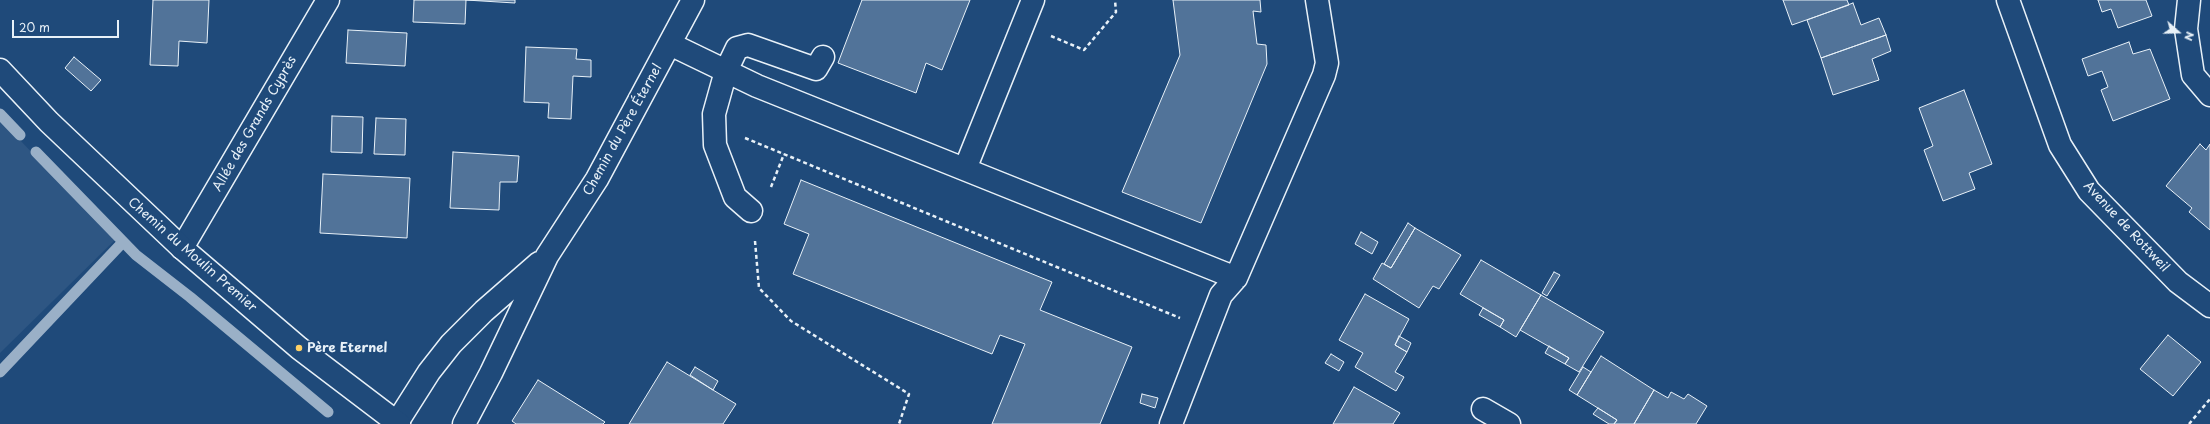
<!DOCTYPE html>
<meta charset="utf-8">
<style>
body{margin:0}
#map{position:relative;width:2210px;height:424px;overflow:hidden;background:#1f4a7a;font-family:"Playpen Sans",sans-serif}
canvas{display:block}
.north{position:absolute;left:2158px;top:12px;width:40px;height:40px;-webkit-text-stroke:3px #1f4a7a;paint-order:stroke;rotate:110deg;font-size:11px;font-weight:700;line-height:16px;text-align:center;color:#e8f1f8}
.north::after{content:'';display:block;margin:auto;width:14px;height:18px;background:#e8f1f8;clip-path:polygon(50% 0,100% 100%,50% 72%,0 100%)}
.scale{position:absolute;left:12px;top:20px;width:107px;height:18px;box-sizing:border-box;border:2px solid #e8f1f8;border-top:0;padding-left:5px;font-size:12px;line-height:14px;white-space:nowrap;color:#e8f1f8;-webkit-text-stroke:3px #1f4a7a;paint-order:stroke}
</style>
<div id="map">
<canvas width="2210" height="424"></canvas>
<div class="north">N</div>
<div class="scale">20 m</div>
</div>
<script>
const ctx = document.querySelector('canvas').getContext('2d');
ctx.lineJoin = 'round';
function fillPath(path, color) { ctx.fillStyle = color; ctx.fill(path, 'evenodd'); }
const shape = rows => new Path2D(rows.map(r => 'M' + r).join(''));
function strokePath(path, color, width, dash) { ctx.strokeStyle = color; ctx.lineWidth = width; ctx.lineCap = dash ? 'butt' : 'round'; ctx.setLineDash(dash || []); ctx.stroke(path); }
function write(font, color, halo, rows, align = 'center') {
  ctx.font = font + ' "Playpen Sans",sans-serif'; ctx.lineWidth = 3.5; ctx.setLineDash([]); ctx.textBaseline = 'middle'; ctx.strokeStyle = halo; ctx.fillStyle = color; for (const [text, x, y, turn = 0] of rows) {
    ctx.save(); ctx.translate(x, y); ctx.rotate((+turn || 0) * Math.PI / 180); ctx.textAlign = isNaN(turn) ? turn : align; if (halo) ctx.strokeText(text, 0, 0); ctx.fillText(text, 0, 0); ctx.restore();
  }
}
fillPath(shape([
 [0,119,115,240,0,353]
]), '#2e5683');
strokePath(shape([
 [0,114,20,135],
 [36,152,136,255,190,297,328,412],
 [0,372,123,242]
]), '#9ab0c7', 11);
const building = shape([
 [153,0,209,0,207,43,179,41,178,66,150,65,153,0],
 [414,0,466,0,465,24,413,22,414,0],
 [466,0,515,0,515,3,466,0],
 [862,0,970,0,942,70,926,63,916,93,838,63,862,0],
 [1173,0,1260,0,1261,12,1253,11,1257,44,1266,45,1267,64,1201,223,1122,192,1180,55,1173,0],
 [1783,0,1847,0,1849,5,1792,25,1783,0],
 [2098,0,2146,0,2152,16,2118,28,2111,9,2102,12,2098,0],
 [1853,3,1861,25,1879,18,1886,35,1821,58,1807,20,1853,3],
 [348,30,407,33,405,66,346,63,348,30],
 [1886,35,1891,51,1872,59,1879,80,1833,95,1821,58,1886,35],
 [2129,42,2133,54,2150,49,2170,99,2113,121,2101,90,2108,87,2102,71,2088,76,2082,59,2129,42],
 [526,47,577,49,576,59,591,60,591,77,573,76,571,119,548,118,549,103,524,102,526,47],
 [74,57,101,80,91,91,65,68,74,57],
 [1964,90,1992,164,1969,173,1975,189,1943,201,1924,150,1933,146,1919,108,1964,90],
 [332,116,363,117,362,153,331,152,332,116],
 [376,118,406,119,405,155,374,154,376,118],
 [2200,144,2206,150,2210,144,2210,230,2189,212,2192,208,2166,186,2200,144],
 [453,152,519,156,517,182,500,182,499,210,450,208,453,152],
 [323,174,410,178,407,238,320,233,323,174],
 [801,180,1052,282,1040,310,1132,347,1100,424,992,424,1025,344,1000,335,992,354,793,274,809,234,784,224,801,180],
 [1408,223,1415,228,1391,268,1384,264,1408,223],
 [1415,228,1461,255,1439,289,1433,286,1419,308,1373,279,1382,263,1391,268,1415,228],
 [1361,232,1378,242,1372,254,1355,244,1361,232],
 [1481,260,1541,295,1516,337,1500,327,1504,320,1460,294,1481,260],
 [1554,272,1560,275,1547,296,1542,293,1554,272],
 [1365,294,1409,319,1395,345,1407,352,1395,372,1404,377,1396,391,1355,367,1363,353,1339,340,1365,294],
 [1541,295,1604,332,1579,372,1565,364,1569,358,1520,330,1541,295],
 [1483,308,1504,320,1500,327,1479,315,1483,308],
 [2168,335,2201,362,2173,396,2140,369,2168,335],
 [1399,336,1411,343,1407,352,1395,345,1399,336],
 [1549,346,1569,358,1565,364,1545,353,1549,346],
 [1331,354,1344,362,1339,371,1325,363,1331,354],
 [1601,356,1654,390,1634,424,1614,424,1617,420,1577,395,1601,356],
 [667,362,736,404,723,424,629,424,667,362],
 [695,367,718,381,713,390,690,375,695,367],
 [1583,367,1591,372,1577,395,1569,390,1583,367],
 [538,380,605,422,603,424,516,424,512,421,538,380],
 [1354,387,1400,413,1393,424,1333,424,1354,387],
 [1654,390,1668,398,1671,392,1684,399,1688,394,1707,406,1696,424,1634,424,1654,390],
 [1142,394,1158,398,1155,408,1140,403,1142,394],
 [1598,408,1617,420,1614,424,1609,424,1593,414,1598,408]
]);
fillPath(building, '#517399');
strokePath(building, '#e8f1f8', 1);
const minor = shape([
 [2189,0,2186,29,2193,75,2210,95],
 [670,44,757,86,1236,278],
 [965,169,1033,0],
 [751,211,735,197,715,145,714,114,726,71,737,48,748,45,816,69,823,57],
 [182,248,328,0],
 [1483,409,1509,424],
 [396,424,429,372,451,344,484,311,539,263],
 [464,424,491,373,547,256,597,179,693,0],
 [1171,424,1221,295,1236,278,1324,75,1327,63,1317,0]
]);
const major = shape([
 [2008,0,2060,145,2089,191,2178,282,2210,306],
 [0,70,49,122,182,248,299,348,399,424]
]);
strokePath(minor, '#e8f1f8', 25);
strokePath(major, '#e8f1f8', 25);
strokePath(shape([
 [1051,36,1084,50,1116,12,1115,0],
 [745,138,1180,318],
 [771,187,784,154],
 [755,241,759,288,791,321,909,394,899,424],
 [2189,424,2210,399]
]), '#e8f1f8', 2.5, [4, 3]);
strokePath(minor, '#1f4a7a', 22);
strokePath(major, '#1f4a7a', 22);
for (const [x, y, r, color] of [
 [299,348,4,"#ffd166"]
]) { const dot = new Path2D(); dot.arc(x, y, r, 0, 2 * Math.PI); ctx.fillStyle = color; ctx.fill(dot); strokePath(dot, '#1f4a7a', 1.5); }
write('13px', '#e8f1f8', '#1f4a7a', [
 ["Allée des Grands Cyprès",255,124,-60],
 ["Chemin du Père Éternel",623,130,-61],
 ["Avenue de Rottweil",2126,227,47],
 ["Chemin du Moulin Premier",192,255,41]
]);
write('bold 13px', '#e8f1f8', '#1f4a7a', [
 ["Père Eternel",307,348]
], 'left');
</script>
